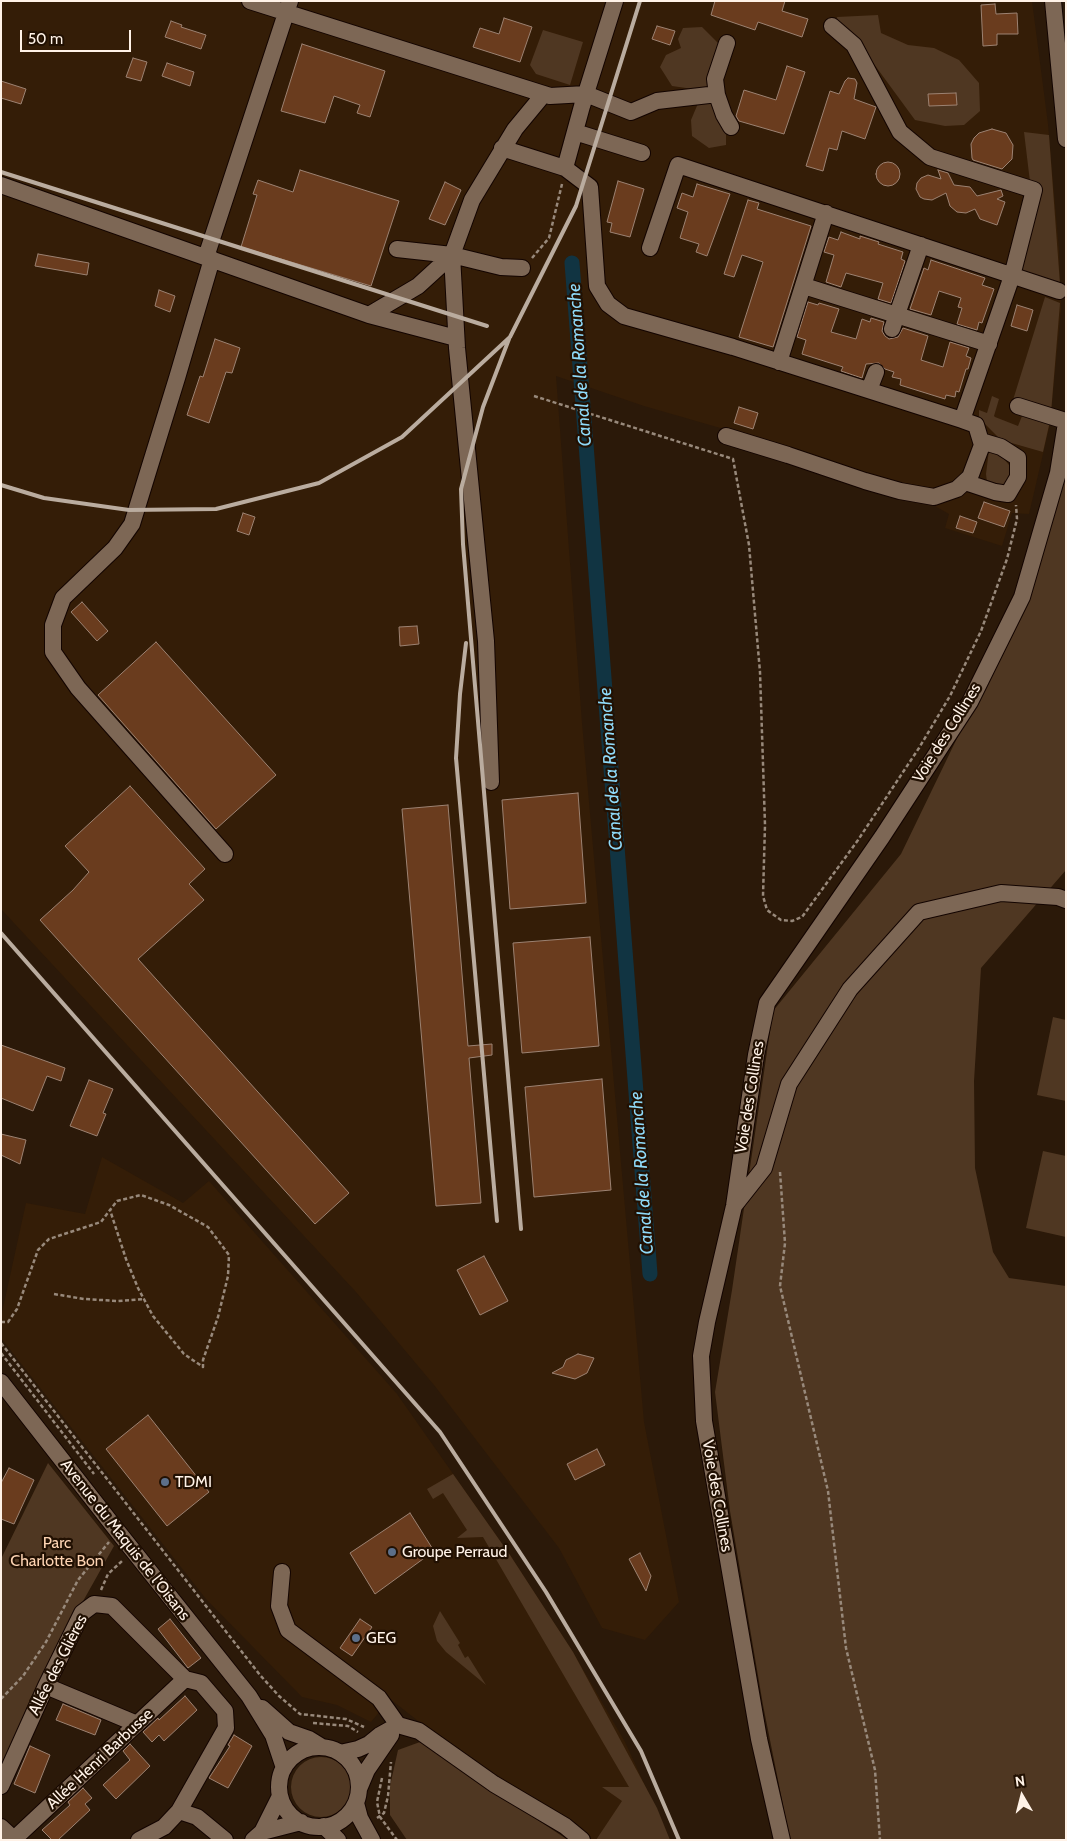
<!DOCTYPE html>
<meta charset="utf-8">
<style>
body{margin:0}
#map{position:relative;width:1067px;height:1841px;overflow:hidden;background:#2b1909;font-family:Cabin,sans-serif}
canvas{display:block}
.frame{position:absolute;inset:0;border:2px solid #fff2e7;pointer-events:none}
.north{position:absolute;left:997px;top:1771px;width:50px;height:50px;-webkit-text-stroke:4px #211002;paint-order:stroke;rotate:352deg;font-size:14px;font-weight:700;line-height:20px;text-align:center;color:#fff2e7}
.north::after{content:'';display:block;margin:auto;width:18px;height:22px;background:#fff2e7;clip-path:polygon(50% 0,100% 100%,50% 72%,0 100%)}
.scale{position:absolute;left:20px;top:30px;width:111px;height:22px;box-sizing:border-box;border:2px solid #fff2e7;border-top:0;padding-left:6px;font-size:15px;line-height:18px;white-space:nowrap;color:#fff2e7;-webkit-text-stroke:4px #211002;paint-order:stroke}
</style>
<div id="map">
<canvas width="1067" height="1841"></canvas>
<div class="frame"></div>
<div class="north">N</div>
<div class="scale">50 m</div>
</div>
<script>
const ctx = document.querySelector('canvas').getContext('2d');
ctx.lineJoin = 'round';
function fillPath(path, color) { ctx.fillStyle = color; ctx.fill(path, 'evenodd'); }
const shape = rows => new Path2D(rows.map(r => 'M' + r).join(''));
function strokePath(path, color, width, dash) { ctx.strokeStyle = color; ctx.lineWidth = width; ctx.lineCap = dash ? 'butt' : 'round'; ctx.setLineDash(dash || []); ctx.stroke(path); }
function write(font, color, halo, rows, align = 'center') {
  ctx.font = font + ' Cabin,sans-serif'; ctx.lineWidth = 4.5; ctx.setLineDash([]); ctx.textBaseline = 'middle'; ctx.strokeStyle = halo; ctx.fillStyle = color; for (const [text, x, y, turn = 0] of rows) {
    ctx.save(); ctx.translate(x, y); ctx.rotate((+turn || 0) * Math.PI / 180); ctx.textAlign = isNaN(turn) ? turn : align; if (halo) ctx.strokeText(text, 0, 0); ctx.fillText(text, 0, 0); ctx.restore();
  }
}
fillPath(shape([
 [1,1,1032,1,1048,124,1059,250,1061,309,1050,424,1029,514,1012,513,1002,546,945,528,949,514,898,485,828,459,644,406,556,376,582,723,644,1422,679,1602,645,1640,602,1628,559,1548,434,1385,356,1292,1,909],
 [102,1157,183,1203,209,1181,397,1394,510,1555,573,1652,625,1742,670,1840,588,1840,440,1738,390,1699,371,1722,337,1705,302,1697,206,1599,1,1338,1,1317,26,1203,85,1214]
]), '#341d07');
fillPath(shape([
 [878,15,881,33,908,45,934,48,959,60,979,83,980,111,964,125,945,126,915,120,849,30,838,23,837,17],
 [702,27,720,45,719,79,700,90,672,86,660,67,666,55,681,48,678,39,683,28],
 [543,30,583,42,570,85,536,74,530,65],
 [713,100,726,128,726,145,709,148,692,136,691,120,699,101],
 [1024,132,1049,135,1060,284,1019,271,1041,185,1030,182],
 [1045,297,1060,303,1051,413,1013,400],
 [992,396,999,399,994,416,995,417,1018,426,1024,411,1050,421,1043,452,1001,440,979,418,979,410,987,413],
 [989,450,999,453,1009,465,1009,475,1006,483,999,486,987,482,986,474],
 [1066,458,1066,870,981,968,974,1081,975,1168,993,1252,1009,1278,1066,1286,1066,1840,790,1840,763,1705,730,1511,715,1392,732,1290,773,1011,901,854,1006,637],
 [1053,1017,1066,1020,1066,1101,1037,1095],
 [1043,1151,1066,1156,1066,1237,1026,1228],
 [48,1463,114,1546,82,1603,1,1776,1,1559],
 [453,1474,510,1555,573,1652,657,1808,670,1840,596,1840,622,1801,602,1787,629,1787,483,1537,457,1538,467,1530,443,1493,433,1499,427,1489],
 [440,1611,460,1643,458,1645,465,1658,468,1656,486,1685,446,1652,437,1641,433,1626],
 [420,1742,568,1840,407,1840,390,1815,390,1786,398,1750],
 '291 1787a30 30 0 1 1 60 0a30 30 0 1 1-60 0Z'
]), '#4f3722');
strokePath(shape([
 [572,263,650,1274]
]), '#113442', 15);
const building = shape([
 [715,1,785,1,782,11,808,19,802,37,758,22,755,30,711,15,715,1],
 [995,4,996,14,1017,13,1018,34,997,34,997,45,983,46,981,5,995,4],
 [504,18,532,27,520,62,473,47,480,28,499,34,504,18],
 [171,21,182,25,181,27,206,35,201,49,165,37,171,21],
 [657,26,675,31,670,45,652,39,657,26],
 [302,44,385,71,370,117,357,113,360,105,334,96,325,123,281,111,302,44],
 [133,58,147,62,141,81,126,77,133,58],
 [167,63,194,72,190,86,162,76,167,63],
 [787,66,805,72,784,134,739,121,736,116,744,90,776,100,787,66],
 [848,78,855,79,857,83,854,99,876,107,865,139,842,131,837,150,829,148,823,171,806,166,830,91,839,94,845,81,848,78],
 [1,81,26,89,21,104,1,98,1,81],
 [956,93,957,105,929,106,928,94,956,93],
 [992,129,1006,133,1013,145,1012,159,1002,169,973,160,972,158,971,144,974,138,979,133,992,129],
 '876 174a12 12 0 1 1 24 0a12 12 0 1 1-24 0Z',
 [300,170,399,201,371,286,241,247,257,195,253,194,258,180,293,192,300,170],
 [938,170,948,173,954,185,970,187,977,196,1001,190,1003,196,997,199,1005,202,997,225,980,219,975,209,966,213,957,212,950,206,946,193,932,200,924,199,920,197,916,189,917,183,921,178,928,175,941,179,938,170],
 [618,181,644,189,630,237,610,232,612,223,607,222,618,181],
 [445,182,461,190,445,225,429,219,445,182],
 [697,184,730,194,707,256,696,252,699,244,680,238,688,212,677,208,682,193,693,197,697,184],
 [748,200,759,203,757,209,811,226,773,347,739,337,763,262,742,255,734,277,724,274,748,200],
 [841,232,860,239,860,236,879,242,878,244,903,252,901,259,905,261,891,303,878,299,883,283,846,273,841,287,826,282,834,255,824,252,829,237,838,240,841,232],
 [38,254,89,263,87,275,35,266,38,254],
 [931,260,985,278,982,285,994,289,982,323,979,322,977,330,957,324,962,308,958,307,961,298,939,291,931,315,910,309,924,268,928,270,931,260],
 [159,290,175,296,170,312,155,306,159,290],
 [808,302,818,305,819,303,839,309,831,332,856,339,862,319,870,322,871,318,884,322,882,331,885,336,889,339,898,337,903,328,928,336,921,360,943,367,950,342,969,348,966,356,971,358,968,369,966,369,959,392,956,391,955,397,946,395,945,399,900,385,901,379,892,377,894,372,885,369,879,363,866,364,862,378,841,371,843,367,802,354,806,340,797,337,808,302],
 [1017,305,1033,310,1027,331,1011,326,1017,305],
 [215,339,240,348,232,373,226,372,209,423,187,415,200,376,203,377,215,339],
 [739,407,758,413,753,429,734,423,739,407],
 [984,502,1010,511,1004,527,978,518,984,502],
 [243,513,255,517,249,535,237,531,243,513],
 [960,516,977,522,973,533,956,528,960,516],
 [82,602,108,631,97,641,71,612,82,602],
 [417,626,419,644,400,646,399,627,417,626],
 [156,642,276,775,216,829,98,695,156,642],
 [130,786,205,869,189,884,204,900,138,959,349,1193,315,1224,40,920,73,890,89,872,65,846,130,786],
 [578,793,586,903,510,909,502,800,578,793],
 [448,805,468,1046,492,1044,492,1055,469,1058,481,1203,436,1206,402,809,448,805],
 [590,937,599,1046,522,1053,513,943,590,937],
 [1,1045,65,1068,61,1081,47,1076,33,1111,1,1098,1,1045],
 [602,1079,611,1190,534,1197,525,1087,602,1079],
 [89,1080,113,1089,103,1113,106,1114,97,1136,70,1126,89,1080],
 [1,1134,26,1140,20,1164,1,1155,1,1134],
 [484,1256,508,1301,480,1315,457,1270,484,1256],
 [578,1354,594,1358,587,1373,575,1379,552,1373,563,1367,566,1360,578,1354],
 [148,1415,209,1492,167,1526,106,1449,148,1415],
 [597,1449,605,1465,575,1480,567,1464,597,1449],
 [9,1468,34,1480,14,1524,1,1519,1,1483,9,1468],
 [410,1513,434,1551,375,1594,350,1553,410,1513],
 [640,1553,651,1576,646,1591,629,1559,640,1553],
 [170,1619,201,1658,188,1668,158,1629,170,1619],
 [360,1619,372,1627,352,1656,340,1648,360,1619],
 [185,1696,197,1710,164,1741,159,1735,152,1742,143,1732,158,1718,159,1720,185,1696],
 [63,1704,101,1720,95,1735,56,1720,63,1704],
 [234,1735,252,1746,228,1788,209,1778,230,1746,228,1745,234,1735],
 [130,1744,150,1766,116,1799,103,1785,130,1760,123,1751,130,1744],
 [30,1746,50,1755,35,1793,14,1784,30,1746],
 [83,1788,92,1798,85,1804,90,1810,58,1840,52,1840,42,1830,70,1805,68,1802,83,1788]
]);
fillPath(building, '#6a3c1e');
strokePath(building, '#9c8272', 1);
const minor = shape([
 [250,1,550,96,586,94,631,112,657,101,709,95,717,95],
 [1053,1,1066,139],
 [832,26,854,45,900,132,930,157,1034,190,1012,276,962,420],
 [727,43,715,79,717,95,724,115,731,127],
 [575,132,642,153],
 [502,148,565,168,590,187,597,286,608,304,624,316,733,347,962,420,976,425,982,445,970,477,957,489,934,497,900,491,865,481,788,455,726,436],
 [565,168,582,106,615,1],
 [1,185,369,315,456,338],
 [650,248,678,165,1059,291],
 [397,249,452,255,501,267,522,268],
 [452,255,457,348,486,641,491,782],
 [206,257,290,1],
 [212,259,177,378,132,524,115,548,63,598,53,625,53,652,78,688,225,854],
 [804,286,989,344],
 [369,315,418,286,452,255,472,200,515,129,544,94],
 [892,329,921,245],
 [779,362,826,213],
 [869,390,876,372],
 [1018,406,1066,421],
 [965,482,995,492,1008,494,1018,477,1018,458,1001,447,981,441],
 [734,1206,764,1168,789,1084,850,989,919,912,1001,893,1058,897,1066,900],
 [1,1382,119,1533,249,1696,273,1735,284,1768],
 [282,1572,279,1606,288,1630,379,1698,398,1725],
 [46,1686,137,1724],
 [262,1708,289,1732,309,1739,322,1747],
 '279 1787a40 40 0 1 1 80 0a40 40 0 1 1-80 0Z',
 [340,1753,358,1749,369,1744,380,1735,398,1725,419,1731,494,1784,565,1826,582,1840],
 [1,1786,46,1686,82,1613,94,1604,112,1606,185,1679,201,1683,225,1711,226,1728,179,1811,164,1827,139,1840],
 [359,1789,367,1770,391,1735],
 [356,1803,360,1818,372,1840],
 [179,1811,197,1817,225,1840],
 [324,1826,338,1840],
 [1,1827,15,1840],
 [262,1832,301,1822],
 [14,1839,185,1679],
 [253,1840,262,1832,280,1796],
 [782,1840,759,1739,704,1421,701,1356,707,1322,734,1206,756,1055,767,1003,882,837,970,702,1022,597,1058,473,1066,423]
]);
strokePath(minor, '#130400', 18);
strokePath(shape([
 [532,258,549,238,562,184],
 [534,396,733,459,749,545,760,672,765,825,763,896,767,910,781,920,792,921,802,917,858,840,919,748,950,696,981,631,1007,559,1017,519,1016,505],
 [780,1172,785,1243,780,1286,828,1491,846,1648,875,1770,880,1840],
 [54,1294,84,1299,118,1301,144,1299],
 [1,1322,8,1322,17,1309,38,1250,49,1239,101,1222,110,1210,117,1201,141,1195,169,1205,208,1227,229,1255,228,1276,218,1317,203,1360,203,1367,184,1354,153,1316,138,1288,126,1259,110,1210],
 [1,1343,213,1615,260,1675,279,1696,300,1714,346,1719,364,1727],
 [1,1353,94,1474],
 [101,1590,108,1574,122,1561],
 [1,1699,23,1676,46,1642,78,1580,109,1542],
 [313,1723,348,1726,358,1732],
 [382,1778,377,1802,380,1817,397,1840],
 [377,1818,384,1813,388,1796,391,1762]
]), '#98897b', 2.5, [4, 2.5]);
strokePath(minor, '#7d6755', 16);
strokePath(shape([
 [1,172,487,326],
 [509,339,483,407,461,489,463,544,521,1229],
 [1,485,44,498,129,510,216,509,319,483,402,437,510,337,576,206,640,1],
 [466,643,460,694,456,758,497,1221],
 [1,933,440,1432,546,1592,641,1751,679,1840]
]), '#baac9f', 4);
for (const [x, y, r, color] of [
 [165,1482,5,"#5c6f8a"],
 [392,1552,5,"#5c6f8a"],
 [356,1638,5,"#5c6f8a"]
]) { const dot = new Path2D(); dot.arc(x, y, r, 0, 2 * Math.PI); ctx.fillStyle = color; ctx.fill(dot); strokePath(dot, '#211002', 2); }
write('16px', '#fff2e7', '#211002', [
 ["Voie des Collines",947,733,-58],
 ["Voie des Collines",750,1097,-81],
 ["Voie des Collines",717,1496,80],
 ["Avenue du Maquis de l'Oisans",125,1540,52],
 ["Allée des Glières",58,1665,-63],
 ["Allée Henri Barbusse",100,1759,-43]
]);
write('16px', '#fff2e7', '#211002', [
 ["TDMI",175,1482],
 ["Groupe Perraud",402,1552],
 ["GEG",366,1638]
], 'left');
write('16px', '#fdd3b2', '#211002', [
 ["Parc",57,1543],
 ["Charlotte Bon",57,1561]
]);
write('italic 18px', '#8fdaf9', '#211002', [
 ["Canal de la Romanche",580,365,-94],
 ["Canal de la Romanche",611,769,-94],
 ["Canal de la Romanche",642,1173,-94]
]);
</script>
